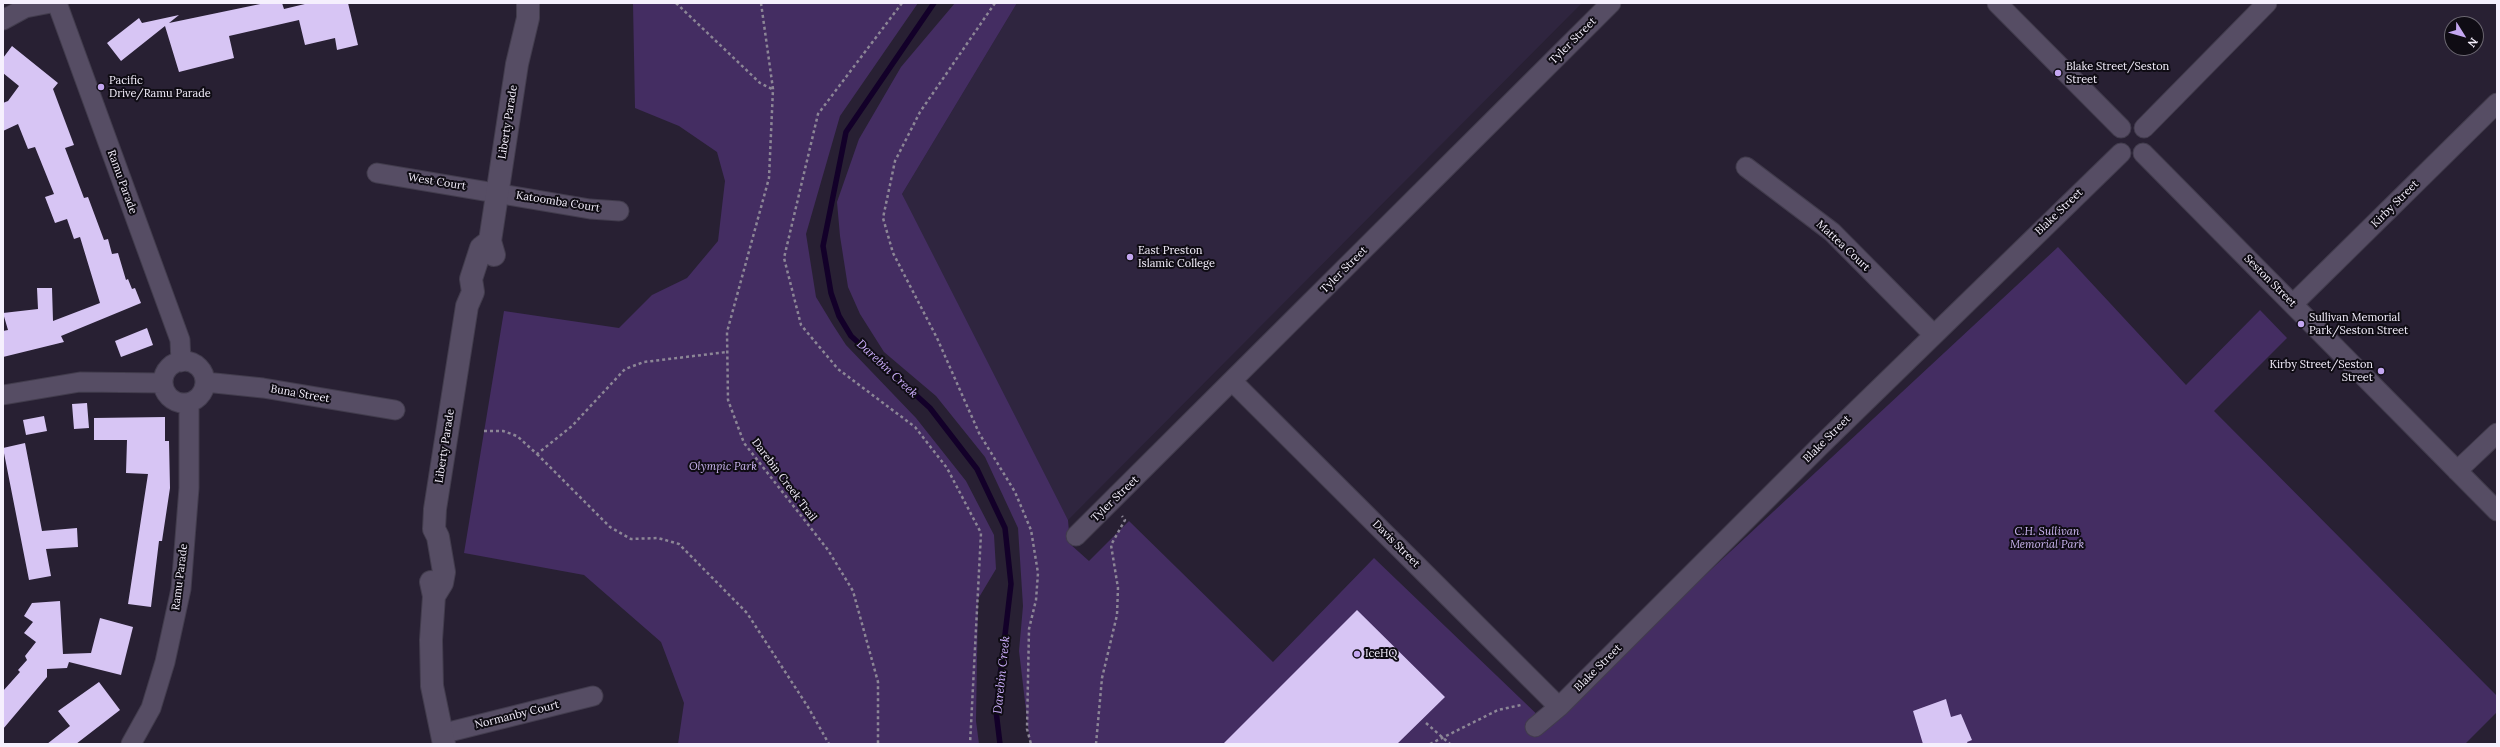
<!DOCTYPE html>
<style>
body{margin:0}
#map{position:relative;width:2500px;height:747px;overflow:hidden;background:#282033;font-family:Lora,serif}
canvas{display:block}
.frame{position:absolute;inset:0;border:4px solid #f5f0fd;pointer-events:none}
.north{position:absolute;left:2444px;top:16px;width:40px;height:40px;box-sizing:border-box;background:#0f0c14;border:1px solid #6b6771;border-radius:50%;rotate:127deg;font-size:11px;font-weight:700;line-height:16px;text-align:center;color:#f5f0fd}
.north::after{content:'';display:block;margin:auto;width:14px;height:18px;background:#c4a7f1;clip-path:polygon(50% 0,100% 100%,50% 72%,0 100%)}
</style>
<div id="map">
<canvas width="2500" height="747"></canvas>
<div class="frame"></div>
<div class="north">N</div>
</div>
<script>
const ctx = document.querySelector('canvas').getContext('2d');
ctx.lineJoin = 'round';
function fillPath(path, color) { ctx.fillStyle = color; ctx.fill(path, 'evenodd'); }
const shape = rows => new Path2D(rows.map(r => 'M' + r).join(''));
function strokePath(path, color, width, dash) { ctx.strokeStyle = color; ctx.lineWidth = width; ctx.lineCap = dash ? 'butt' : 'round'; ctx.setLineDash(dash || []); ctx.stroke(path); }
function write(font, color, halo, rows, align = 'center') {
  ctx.font = font + ' Lora,serif'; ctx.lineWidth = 4; ctx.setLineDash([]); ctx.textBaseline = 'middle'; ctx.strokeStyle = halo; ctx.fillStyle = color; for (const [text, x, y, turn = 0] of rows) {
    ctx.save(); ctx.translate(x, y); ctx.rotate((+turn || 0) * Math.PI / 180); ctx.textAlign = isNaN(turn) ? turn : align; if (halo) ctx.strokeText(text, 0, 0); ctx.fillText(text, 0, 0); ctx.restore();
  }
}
fillPath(shape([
 [1017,3,1582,3,1068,520,966,340,902,194]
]), '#2f253f');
fillPath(shape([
 [633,3,918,3,840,116,806,234,816,297,833,325,846,345,916,418,966,481,994,535,996,569,978,599,976,721,979,744,678,744,684,703,661,642,584,575,464,553,504,311,619,328,652,295,687,278,718,241,725,181,717,152,679,126,635,108],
 [955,3,1017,3,902,194,1068,520,1070,544,1089,561,1129,521,1273,662,1374,558,1546,723,2058,247,2186,385,2260,310,2287,338,2214,411,2497,696,2497,712,2465,744,1030,744,1019,651,1023,606,1018,528,985,457,936,396,884,352,860,314,848,287,840,236,837,202,859,139,901,67]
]), '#442d62');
strokePath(shape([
 [934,3,846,132,823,246,831,293,839,316,851,336,930,408,977,469,1005,528,1011,584,996,711,1000,744]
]), '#130029', 5.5);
fillPath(shape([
 [265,3,282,3,284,9,309,3,348,3,358,45,337,50,335,38,305,45,299,20,229,36,234,58,179,72,165,26,121,61,107,43,139,18,142,23,179,15,169,23],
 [12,46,58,83,53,89,74,145,65,148,84,198,88,197,104,240,108,239,112,254,118,253,126,280,128,279,132,289,135,288,141,303,61,336,64,342,3,357,3,331,8,330,3,313,38,309,37,288,52,288,53,321,100,303,80,237,74,239,67,219,55,223,45,197,54,194,35,147,28,149,18,124,3,131,3,103,8,101,19,86,3,73,3,58],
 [147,328,153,345,121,357,115,341],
 [87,403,89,428,74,429,72,404],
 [44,416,47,431,26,435,23,420],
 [165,417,165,441,169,441,170,488,162,541,159,541,151,607,128,604,148,474,126,473,127,440,94,440,94,418],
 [25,443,42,531,77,528,78,547,46,549,51,576,29,580,3,448],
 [60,601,63,654,91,653,100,618,133,627,121,675,69,662,67,668,47,669,47,677,3,729,3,691,20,672,18,670,27,660,25,656,36,642,24,633,33,622,24,616,32,603],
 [1357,610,1445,697,1397,744,1223,744],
 [99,682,120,710,76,744,47,744,70,726,58,711],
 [1946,699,1951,717,1961,714,1972,740,1967,742,1968,744,1923,744,1913,711]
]), '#d7c5f4');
const minor = shape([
 [57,3,180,340,181,362],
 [1997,3,2121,128],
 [3,20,25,8,51,3],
 [2144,128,2267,3],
 [2143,153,2497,511],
 [1746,167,1832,232,1933,334],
 [377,173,590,209,619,211],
 [2293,304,2497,103],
 '163 382a21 21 0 1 1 42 0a21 21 0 1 1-42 0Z',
 [205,382,263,388,395,410],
 [1233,382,1559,707],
 [3,395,80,382,163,383],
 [2457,471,2497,433],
 [1076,536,1611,3],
 [1535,727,1559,707,1820,446,2121,153],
 [441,734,593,696],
 [131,744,151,708,165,662,181,589,189,488,189,403]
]);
const tertiary = shape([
 [494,255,490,241,517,64,528,18,528,3],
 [431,582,434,596,431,640,432,686,444,744],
 [434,596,442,583,444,572,438,537,434,529,435,509,467,306,473,292,471,279,481,248,490,241]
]);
strokePath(minor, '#423c4d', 21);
strokePath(tertiary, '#423c4d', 24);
strokePath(shape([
 [676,3,760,83,772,89],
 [761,3,773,89,769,178,727,332,728,400,744,443,828,550,853,591,878,682,878,744],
 [902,3,818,114,784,258,801,325,838,369,915,427,947,468,981,533,970,744],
 [995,3,920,112,895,161,883,218,893,253,937,338,979,433,1015,492,1031,530,1038,573,1036,600,1029,629,1027,729,1031,744],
 [484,431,503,431,517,436,537,454,572,426,625,369,644,362,727,352],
 [537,454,610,527,631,539,658,538,679,544,747,613,808,707,829,744],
 [1426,723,1450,744],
 [1096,744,1102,678,1117,615,1118,588,1111,545,1125,520,1122,516],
 [1430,744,1498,710,1521,705]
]), '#8c8696', 2.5, [3, 3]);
strokePath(minor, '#564d64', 19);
strokePath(tertiary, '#564d64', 22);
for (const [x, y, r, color] of [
 [2058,73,4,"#c4a7f1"],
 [101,87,4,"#c4a7f1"],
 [1130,257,4,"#c4a7f1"],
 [2301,324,4,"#c4a7f1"],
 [2381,371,4,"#c4a7f1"],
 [1357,654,4,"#c4a7f1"]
]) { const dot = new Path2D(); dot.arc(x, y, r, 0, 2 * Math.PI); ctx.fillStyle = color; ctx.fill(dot); strokePath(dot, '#0f0c14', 1.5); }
write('11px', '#f5f0fd', '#0f0c14', [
 ["Tyler Street",1573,41,-45],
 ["Liberty Parade",508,122,-81],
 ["Ramu Parade",122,182,70],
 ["West Court",437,182,9],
 ["Katoomba Court",558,202,9],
 ["Kirby Street",2395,204,-45],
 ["Blake Street",2059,212,-44],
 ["Mattea Court",1843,246,43],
 ["Tyler Street",1344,270,-45],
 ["Seston Street",2270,281,45],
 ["Buna Street",300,394,10],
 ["Blake Street",1827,439,-45],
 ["Liberty Parade",445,446,-81],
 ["Darebin Creek Trail",784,480,53],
 ["Tyler Street",1115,499,-44],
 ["Davis Street",1396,544,45],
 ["Ramu Parade",180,577,-83],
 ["Blake Street",1598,668,-45],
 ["Normanby Court",517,715,-14]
]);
write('11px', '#f5f0fd', '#0f0c14', [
 ["Blake Street/Seston",2066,67],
 ["Street",2066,80],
 ["Pacific",109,81],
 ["Drive/Ramu Parade",109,94],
 ["East Preston",1138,251],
 ["Islamic College",1138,264],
 ["Sullivan Memorial",2309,318],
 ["Park/Seston Street",2309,331],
 ["Kirby Street/Seston",2373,365,"right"],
 ["Street",2373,378,"right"],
 ["IceHQ",1365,654]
], 'left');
write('italic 11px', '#cdb7f2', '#0f0c14', [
 ["Olympic Park",723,467],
 ["C.H. Sullivan",2047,532],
 ["Memorial Park",2047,545]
]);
write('italic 12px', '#cdaffd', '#0f0c14', [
 ["Darebin Creek",887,369,43],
 ["Darebin Creek",1002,675,-84]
]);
</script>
